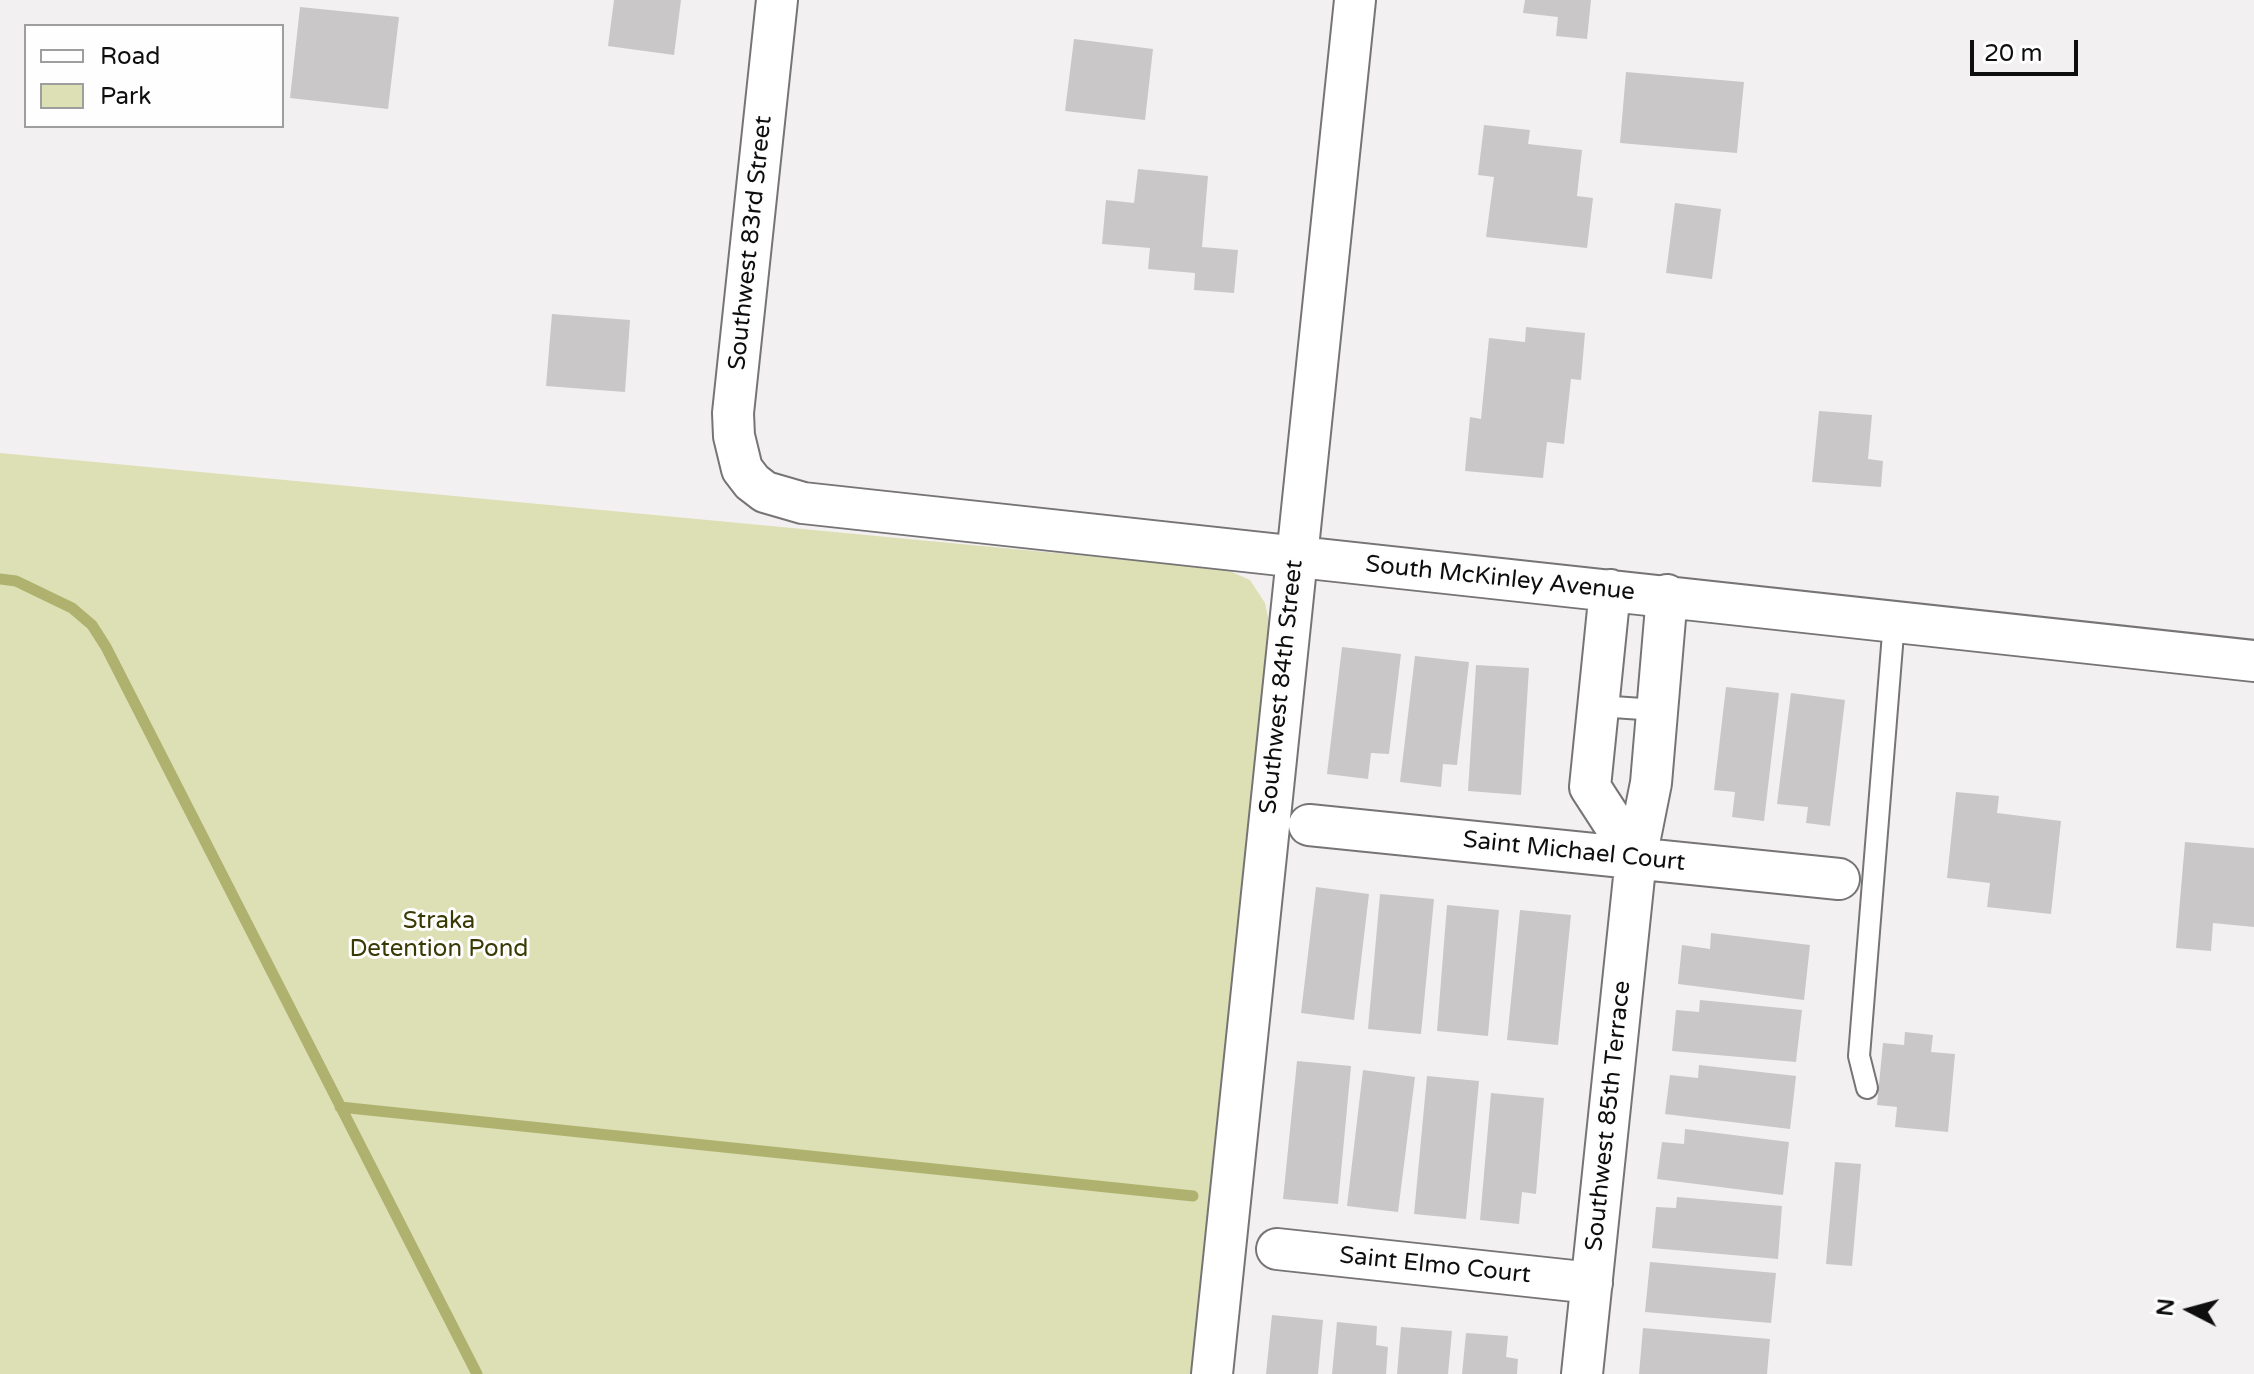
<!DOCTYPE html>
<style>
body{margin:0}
#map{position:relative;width:2254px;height:1374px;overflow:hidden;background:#f3f0f2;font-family:"Varela Round",sans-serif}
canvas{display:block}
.legend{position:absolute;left:24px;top:24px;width:260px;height:104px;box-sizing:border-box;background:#fffefe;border:2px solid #9f9e9e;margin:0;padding:10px 14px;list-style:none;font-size:24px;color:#0f0e0f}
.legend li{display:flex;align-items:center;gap:16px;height:40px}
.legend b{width:40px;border:2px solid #9f9e9e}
.north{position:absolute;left:2150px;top:1270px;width:80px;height:80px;-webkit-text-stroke:6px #fffefe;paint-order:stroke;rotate:276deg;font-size:22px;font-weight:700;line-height:32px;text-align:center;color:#0f0e0f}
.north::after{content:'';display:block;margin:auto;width:28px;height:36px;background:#0f0e0f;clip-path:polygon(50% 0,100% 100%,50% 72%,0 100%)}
.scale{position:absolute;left:1970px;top:40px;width:108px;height:36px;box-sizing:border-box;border:4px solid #0f0e0f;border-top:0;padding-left:10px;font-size:24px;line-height:28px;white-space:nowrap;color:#0f0e0f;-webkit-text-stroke:6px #fffefe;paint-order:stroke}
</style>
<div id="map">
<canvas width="2254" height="1374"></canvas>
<ul class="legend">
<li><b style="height:10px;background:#fff"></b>Road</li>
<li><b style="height:22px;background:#dde0b4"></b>Park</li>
</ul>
<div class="north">N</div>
<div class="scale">20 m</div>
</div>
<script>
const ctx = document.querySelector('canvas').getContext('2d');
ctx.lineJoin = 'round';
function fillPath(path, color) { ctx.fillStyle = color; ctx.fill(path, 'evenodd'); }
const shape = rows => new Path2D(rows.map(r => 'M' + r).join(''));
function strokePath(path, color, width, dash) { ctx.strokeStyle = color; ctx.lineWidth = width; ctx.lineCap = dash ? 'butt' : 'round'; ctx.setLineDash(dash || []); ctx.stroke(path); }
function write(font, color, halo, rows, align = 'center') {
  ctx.font = font + ' "Varela Round",sans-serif'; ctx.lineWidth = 6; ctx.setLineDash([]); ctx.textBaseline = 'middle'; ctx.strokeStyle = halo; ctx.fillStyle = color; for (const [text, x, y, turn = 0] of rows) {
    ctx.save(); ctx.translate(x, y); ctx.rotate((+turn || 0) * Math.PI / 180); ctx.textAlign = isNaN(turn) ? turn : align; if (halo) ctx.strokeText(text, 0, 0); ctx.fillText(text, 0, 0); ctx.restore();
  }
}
fillPath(shape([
 [0,453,1225,569,1250,580,1265,603,1269,622,1191,1374,0,1374]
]), '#dde0b4');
strokePath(shape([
 [0,579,16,581,72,608,92,625,106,647,477,1374],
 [340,1107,1193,1196]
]), '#afb26f', 11);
fillPath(shape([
 [614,0,681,0,674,55,608,46],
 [1525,0,1591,0,1587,39,1556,36,1558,17,1523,13],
 [300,7,399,17,388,109,290,98],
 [1074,39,1153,49,1145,120,1065,111],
 [1626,72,1744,82,1737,153,1620,143],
 [1484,125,1530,130,1528,144,1582,150,1577,196,1593,198,1587,248,1486,237,1494,177,1478,175],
 [1138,169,1208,176,1202,247,1238,250,1234,293,1194,290,1195,273,1148,269,1150,248,1102,244,1106,200,1134,203],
 [1675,203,1721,209,1712,279,1666,273],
 [552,314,630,320,625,392,546,386],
 [1526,327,1585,333,1581,380,1571,379,1564,444,1547,442,1543,478,1465,471,1470,417,1481,419,1489,338,1525,342],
 [1819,411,1872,415,1868,459,1883,461,1881,487,1812,482],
 [1342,647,1401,654,1389,754,1371,753,1368,779,1327,774],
 [1415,656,1469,662,1457,765,1443,764,1441,787,1400,782],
 [1476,665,1529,668,1521,795,1468,791],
 [1726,687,1779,693,1764,821,1732,817,1735,792,1714,790],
 [1791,693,1845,700,1830,826,1806,823,1808,807,1777,804],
 [1956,792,1999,796,1997,813,2061,821,2051,914,1987,907,1990,883,1947,878],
 [2185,842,2254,848,2254,927,2213,923,2211,951,2176,948],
 [1316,887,1369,894,1354,1020,1301,1013],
 [1380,894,1434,899,1421,1034,1368,1029],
 [1447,905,1499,910,1488,1036,1437,1031],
 [1520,910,1571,915,1558,1045,1507,1040],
 [1711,933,1810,945,1804,1000,1678,984,1682,945,1710,949],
 [1700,1000,1802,1010,1796,1062,1672,1051,1676,1010,1699,1012],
 [1905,1032,1933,1035,1931,1052,1955,1054,1948,1132,1895,1127,1897,1107,1877,1105,1883,1043,1904,1045],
 [1297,1061,1351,1066,1338,1204,1283,1199],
 [1699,1065,1796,1076,1790,1129,1665,1114,1670,1075,1698,1078],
 [1363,1070,1415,1077,1398,1212,1347,1206],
 [1427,1076,1479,1081,1466,1219,1414,1214],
 [1491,1093,1544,1098,1536,1194,1522,1192,1519,1224,1480,1220],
 [1685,1129,1789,1142,1783,1195,1657,1179,1662,1142,1684,1144],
 [1835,1162,1861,1164,1852,1266,1826,1264],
 [1677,1197,1782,1206,1778,1259,1652,1248,1656,1207,1676,1208],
 [1650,1262,1776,1273,1771,1323,1645,1312],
 [1272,1315,1323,1320,1318,1374,1266,1374],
 [1337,1322,1377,1326,1376,1345,1388,1347,1386,1374,1332,1374],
 [1401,1327,1452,1331,1448,1374,1397,1374],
 [1643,1328,1770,1339,1767,1374,1639,1374],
 [1466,1333,1508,1336,1506,1357,1518,1359,1517,1374,1462,1374]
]), '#cac7c9');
const lane = shape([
 [1598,706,1657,710],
 [1867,1088,1859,1056,1894,621]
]);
const street = shape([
 [777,0,733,413,734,436,742,469,752,482,765,492,803,503,2254,661],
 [1610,590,1590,787,1636,858],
 [1309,825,1839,879],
 [1277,1249,1592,1283],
 [1212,1374,1355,0],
 [1582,1374,1636,858,1651,783,1667,595]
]);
strokePath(lane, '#777476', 24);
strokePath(street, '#777476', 44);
strokePath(lane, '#fff', 20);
strokePath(street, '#fff', 40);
write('24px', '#0f0e0f', '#fffefe', [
 ["Southwest 83rd Street",751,243,-84],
 ["South McKinley Avenue",1500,579,6],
 ["Southwest 84th Street",1282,687,-84],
 ["Saint Michael Court",1574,852,6],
 ["Southwest 85th Terrace",1609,1116,-84],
 ["Saint Elmo Court",1435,1266,6]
]);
write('24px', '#393a03', '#fffefe', [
 ["Straka",439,922],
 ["Detention Pond",439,950]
]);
</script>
